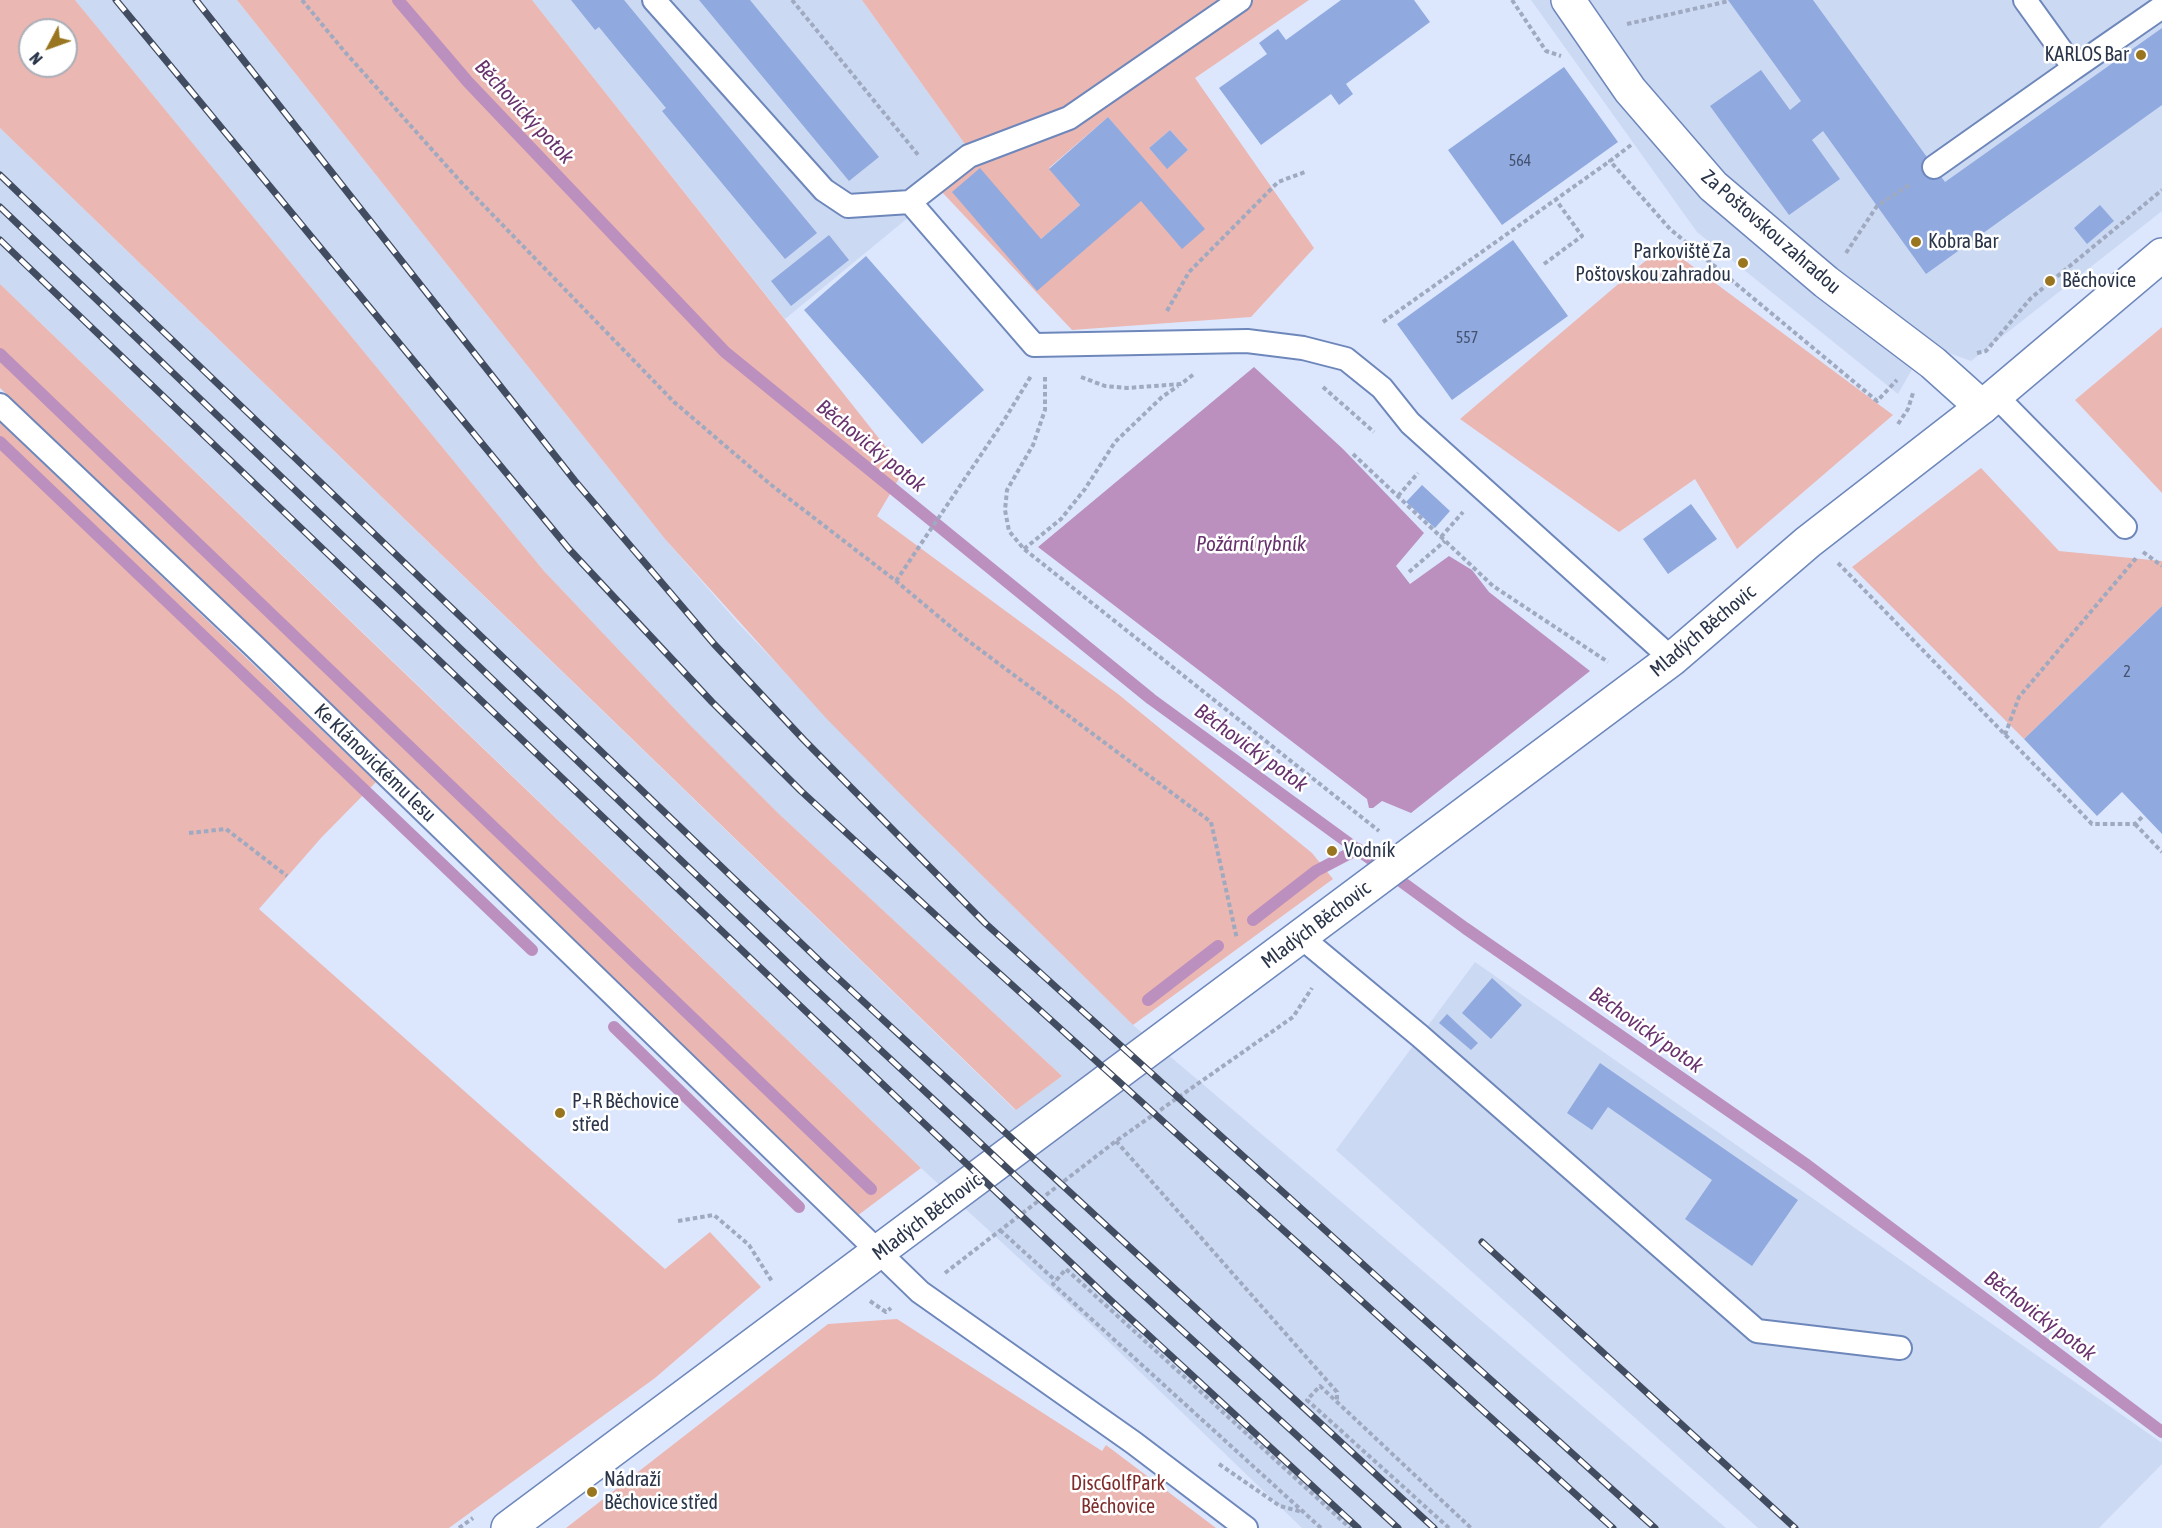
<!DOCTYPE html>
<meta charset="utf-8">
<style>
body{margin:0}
#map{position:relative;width:2162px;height:1528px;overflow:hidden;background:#dce7fe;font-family:"Asap Condensed",sans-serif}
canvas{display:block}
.north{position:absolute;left:18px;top:18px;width:60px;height:60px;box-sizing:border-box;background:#fff;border:2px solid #aaaeb7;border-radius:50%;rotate:229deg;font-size:16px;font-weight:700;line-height:24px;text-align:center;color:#2a354a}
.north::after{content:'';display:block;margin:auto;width:21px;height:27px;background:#997520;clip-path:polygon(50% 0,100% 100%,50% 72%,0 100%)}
</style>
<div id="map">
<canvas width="2162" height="1528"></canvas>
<div class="north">N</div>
</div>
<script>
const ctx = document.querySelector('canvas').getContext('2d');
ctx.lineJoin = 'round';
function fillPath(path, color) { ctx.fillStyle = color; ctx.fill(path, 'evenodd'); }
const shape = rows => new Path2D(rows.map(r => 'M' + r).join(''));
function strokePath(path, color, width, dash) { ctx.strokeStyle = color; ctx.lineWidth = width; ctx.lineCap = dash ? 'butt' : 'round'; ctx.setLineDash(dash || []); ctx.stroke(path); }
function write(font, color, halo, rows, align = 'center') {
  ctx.font = font + ' "Asap Condensed",sans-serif'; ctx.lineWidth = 5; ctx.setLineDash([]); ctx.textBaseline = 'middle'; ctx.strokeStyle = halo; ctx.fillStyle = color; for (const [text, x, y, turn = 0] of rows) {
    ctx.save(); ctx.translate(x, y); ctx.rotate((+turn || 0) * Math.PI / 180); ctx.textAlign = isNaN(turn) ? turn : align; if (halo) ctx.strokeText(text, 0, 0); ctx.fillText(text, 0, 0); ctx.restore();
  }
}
fillPath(shape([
 [75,0,237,0,665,539,738,623,920,814,1133,1025,1726,1528,1302,1528,1085,1319,921,1168,0,284,0,128,1015,1110,1062,1076,779,814,689,724,544,571],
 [532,0,862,0,977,161,785,319],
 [1531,0,2162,0,2162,211,1971,361,1926,345,1898,394,1697,232],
 [1475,962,2162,1443,2162,1464,2099,1528,1758,1528,1336,1150]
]), '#ccd9f2');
fillPath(shape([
 [0,0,75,0,544,571,689,724,779,814,1062,1076,1016,1110,0,128],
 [30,30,66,30,66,66,30,66],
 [237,0,532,0,904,470,877,516,1118,694,1312,853,1333,879,1133,1025,920,814,826,718,665,539],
 [862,0,1309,0,1195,78,1314,248,1251,317,1072,330,941,191,977,161],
 [1108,117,1139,154,1037,291,1041,239,1080,205,1049,168],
 [1170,130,1188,150,1167,168,1149,148],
 [1664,245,1893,415,1737,549,1695,479,1619,532,1460,419],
 [0,284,370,640,921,1168,857,1216,0,388],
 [2162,327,2162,493,2075,400],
 [0,422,376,782,321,838,259,909,665,1269,710,1232,761,1287,655,1378,449,1528,0,1528],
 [1981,468,2059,551,2162,561,2162,606,2024,739,1852,567],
 [897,1319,1102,1451,1106,1445,1216,1528,566,1528,828,1324]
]), '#ebb7b2');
fillPath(shape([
 [1254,367,1343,449,1424,533,1396,566,1410,584,1449,556,1472,570,1489,592,1590,671,1411,813,1382,801,1373,808,1369,808,1367,799,1038,547]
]), '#bb90be');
strokePath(shape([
 [398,0,468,82,725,352,1151,699,1465,928,1807,1165,2162,1432],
 [0,354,871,1189],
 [0,442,532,950],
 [1253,920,1316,871,1358,849],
 [1148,1000,1218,946],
 [614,1027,799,1207]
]), '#bb90be', 12);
fillPath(shape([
 [571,0,624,0,817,233,785,259,662,111,666,108,621,54,599,27,595,30],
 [699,0,750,0,879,157,849,181],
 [1341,0,1414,0,1430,22,1346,84,1353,94,1339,105,1331,94,1261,145,1219,88,1267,54,1259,43,1278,29,1286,40],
 [1728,0,1813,0,1945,182,2162,28,2162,105,1926,274,1823,131,1812,140,1840,179,1789,215,1710,106,1761,70,1790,110,1801,101],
 [1564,67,1618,142,1502,225,1448,150],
 [1108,117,1205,229,1182,249,1141,201,1037,291,952,192,980,168,1041,239,1080,205,1049,169],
 [1170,130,1188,150,1167,169,1149,148],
 [2100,205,2114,221,2087,244,2074,228],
 [829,235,849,260,791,306,771,281],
 [1513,240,1568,316,1452,400,1397,324],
 [866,256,984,390,922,444,804,310],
 [1422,485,1450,511,1435,528,1406,502],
 [1691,504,1717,539,1668,574,1643,539],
 [2162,606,2162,834,2122,792,2097,816,2024,739],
 [1492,978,1522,1005,1491,1039,1462,1013],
 [1447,1014,1478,1043,1471,1050,1439,1023],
 [1600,1063,1798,1200,1752,1266,1685,1219,1712,1180,1608,1107,1592,1130,1567,1113]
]), '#90aae0');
const service = shape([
 [654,0,824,190,848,206,910,202,969,156,1069,118,1240,0],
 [2025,0,2074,68,2162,7],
 [1934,167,2074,68],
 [910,202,1034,345,1247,341,1303,348,1346,359,1382,388,1410,423,1672,659],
 [1995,395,2125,527],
 [0,405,255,647,920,1292,1134,1443,1246,1528],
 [1301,937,1420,1036,1757,1331,1900,1348]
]);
const minor = shape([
 [1568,0,1630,90,1713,186,1826,282,1933,363,1982,407]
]);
const tertiary = shape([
 [508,1528,1672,659,1808,542,1982,407,2162,255]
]);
strokePath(service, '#6e87bb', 26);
strokePath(minor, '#6e87bb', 36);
strokePath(tertiary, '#6e87bb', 36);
strokePath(shape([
 [302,0,344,51,460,181,674,402,770,484,896,581,963,637,1211,822,1237,939],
 [792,0,919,156],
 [1512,0,1546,51,1561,56],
 [1627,24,1729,1],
 [1631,145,1610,161,1670,229,1877,401,1897,380],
 [1846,253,1877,206,1909,185],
 [1544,264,1582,236,1556,200],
 [1167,311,1189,272,1278,182,1305,172],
 [1383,322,1610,161],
 [1977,353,1986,351,2031,298,2162,190],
 [1045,377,1045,410,1033,445,1007,490,1005,510,1009,531,1024,549,1379,831],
 [1081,377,1105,386,1127,388,1181,384,1194,374],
 [1323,387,1374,432],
 [1898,424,1908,409,1913,393],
 [1353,454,1493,586,1608,662],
 [1398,496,1418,473],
 [1441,537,1463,512],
 [1024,549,1061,519,1085,489,1115,442,1162,397,1178,386],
 [2143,552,2162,566],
 [1838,563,2092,824,2135,824,2144,815],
 [1409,572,1445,541],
 [896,581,1003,422,1031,376],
 [2005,735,2019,697,2137,557],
 [2135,824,2162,852],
 [189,833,226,829,287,876],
 [1116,1141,1337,1392,1337,1401],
 [678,1221,714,1215,749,1245,773,1283],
 [1000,1230,1056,1281],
 [945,1273,1116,1141,1293,1017,1312,988],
 [870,1301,886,1312,891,1308],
 [1219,1464,1280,1506,1302,1512],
 [459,1528,473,1518],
 [1321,1528,1053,1284,1066,1269,1350,1528],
 [1449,1528,1307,1400,1320,1386,1471,1528]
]), '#9faac1', 4, [4.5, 3]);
strokePath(service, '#fff', 22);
strokePath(minor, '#fff', 33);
strokePath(tertiary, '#fff', 33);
const rail = shape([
 [116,0,569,549,712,702,801,791,980,956,1613,1528],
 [196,0,575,481,714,644,804,740,985,923,1655,1528],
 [0,175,827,968,1434,1528],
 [0,207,811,985,1127,1280,1398,1528],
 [0,240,795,1001,1106,1296,1358,1528],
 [1482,1242,1795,1528]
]);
strokePath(rail, '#414c61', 7);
strokePath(rail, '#fff', 4.5, [14]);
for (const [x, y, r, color] of [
 [2141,55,6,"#997520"],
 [1916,242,6,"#997520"],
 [1743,263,6,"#997520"],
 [2050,281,6,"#997520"],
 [1332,851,6,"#997520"],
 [560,1113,6,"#997520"],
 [592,1492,6,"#997520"]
]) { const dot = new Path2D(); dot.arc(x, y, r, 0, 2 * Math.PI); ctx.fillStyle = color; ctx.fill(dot); strokePath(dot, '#fff', 2); }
write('16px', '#445270', null, [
 ["564",1520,161],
 ["557",1467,338],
 ["2",2127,672]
]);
write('20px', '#2a354a', '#fff', [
 ["KARLOS Bar",2129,55,"right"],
 ["Kobra Bar",1928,242],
 ["Parkoviště Za",1731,252,"right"],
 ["Poštovskou zahradou",1731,275,"right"],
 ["Běchovice",2062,281],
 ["Vodník",1344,851],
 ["P+R Běchovice",572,1102],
 ["střed",572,1125],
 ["Nádraží",604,1480],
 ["Běchovice střed",604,1503]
], 'left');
write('20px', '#2a354a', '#fff', [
 ["Za Poštovskou zahradou",1771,232,41],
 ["Mladých Běchovic",1703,631,-40],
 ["Ke Klánovickému lesu",375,763,44],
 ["Mladých Běchovic",1316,925,-37],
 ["Mladých Běchovic",927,1217,-37]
]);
write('20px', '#7e2d2c', '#fff', [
 ["DiscGolfPark",1118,1484],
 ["Běchovice",1118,1507]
]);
write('italic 21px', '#68326d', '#fff', [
 ["Běchovický potok",524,112,47],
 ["Běchovický potok",871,446,39],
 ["Požární rybník",1251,544],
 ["Běchovický potok",1251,748,36],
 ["Běchovický potok",1646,1030,35],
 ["Běchovický potok",2040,1316,37]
]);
</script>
